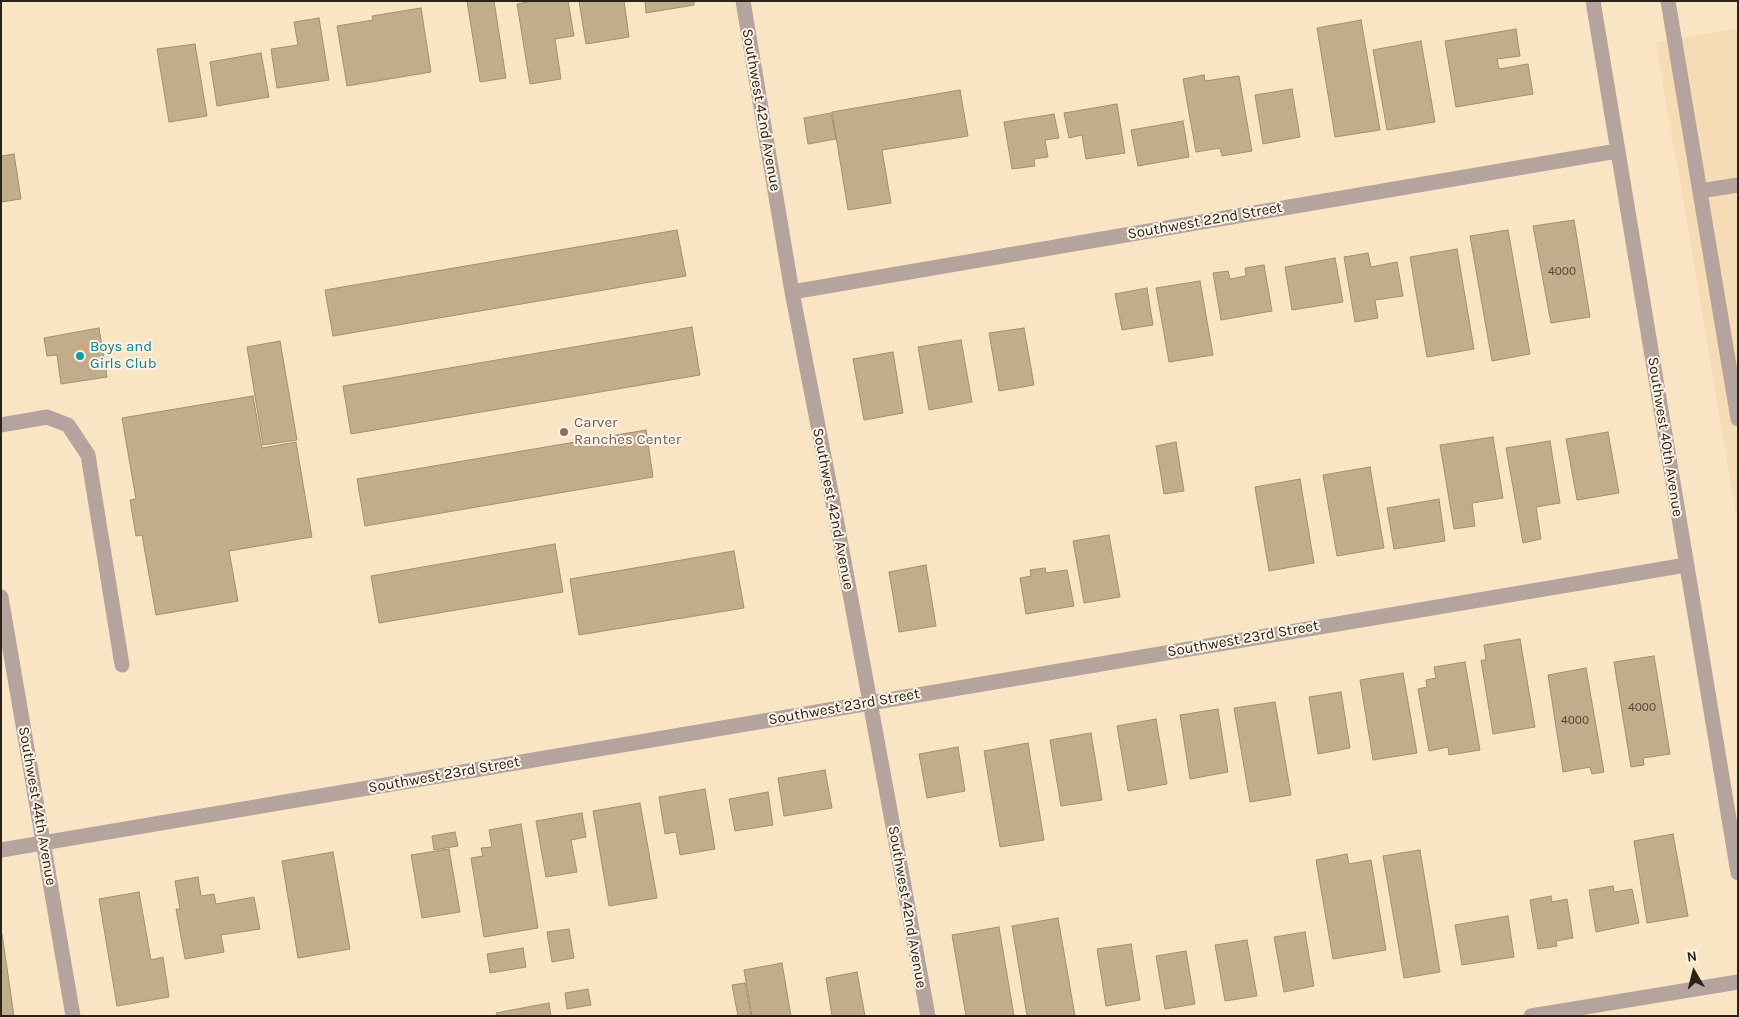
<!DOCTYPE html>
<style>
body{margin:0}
#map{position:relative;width:1739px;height:1017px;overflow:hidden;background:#f9e5c4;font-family:Karla,sans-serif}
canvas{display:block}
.frame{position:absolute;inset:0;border:2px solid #2b2317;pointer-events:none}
.north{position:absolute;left:1669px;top:947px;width:50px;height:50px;-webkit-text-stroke:4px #fcf4e7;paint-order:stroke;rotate:352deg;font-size:14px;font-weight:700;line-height:20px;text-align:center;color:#2b2317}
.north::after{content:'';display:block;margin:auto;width:18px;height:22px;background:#2b2317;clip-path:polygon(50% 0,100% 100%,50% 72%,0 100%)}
</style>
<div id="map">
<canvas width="1739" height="1017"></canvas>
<div class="frame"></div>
<div class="north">N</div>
</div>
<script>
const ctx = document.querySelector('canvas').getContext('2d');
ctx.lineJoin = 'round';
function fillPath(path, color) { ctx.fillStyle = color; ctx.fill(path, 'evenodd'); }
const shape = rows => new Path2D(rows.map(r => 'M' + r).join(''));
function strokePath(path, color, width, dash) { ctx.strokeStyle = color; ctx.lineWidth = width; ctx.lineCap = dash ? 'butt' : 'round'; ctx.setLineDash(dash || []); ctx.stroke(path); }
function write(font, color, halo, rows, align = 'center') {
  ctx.font = font + ' Karla,sans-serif'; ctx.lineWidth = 4; ctx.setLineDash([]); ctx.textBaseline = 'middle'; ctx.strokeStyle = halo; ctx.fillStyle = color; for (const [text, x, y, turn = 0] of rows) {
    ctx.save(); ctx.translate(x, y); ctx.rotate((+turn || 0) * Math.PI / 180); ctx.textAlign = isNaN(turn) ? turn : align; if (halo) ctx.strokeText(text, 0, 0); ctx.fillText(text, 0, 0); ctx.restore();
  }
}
fillPath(shape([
 [1738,28,1738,524,1656,42]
]), '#f5dcb4');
const building = shape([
 [467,1,494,1,506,78,480,82,467,1],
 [533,1,568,1,574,36,555,39,561,79,530,84,517,4,533,1],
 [579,1,624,1,629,37,586,44,579,1],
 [645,1,694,1,694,5,646,13,645,1],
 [421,8,431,72,347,86,337,26,373,20,372,16,421,8],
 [319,18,329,80,277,88,271,49,298,45,294,22,319,18],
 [1361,20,1380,130,1335,137,1317,28,1361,20],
 [1516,29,1520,56,1497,59,1499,69,1528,64,1533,94,1456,107,1445,41,1516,29],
 [1421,41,1435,122,1387,130,1373,50,1421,41],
 [195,44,207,116,169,122,157,49,195,44],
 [261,53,269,97,217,106,210,62,261,53],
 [1204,75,1205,81,1239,76,1252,151,1222,156,1220,148,1196,152,1183,79,1204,75],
 [1292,89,1300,137,1263,144,1255,95,1292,89],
 [960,90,968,136,882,150,891,203,848,210,832,112,960,90],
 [1117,104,1125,153,1086,159,1082,135,1069,138,1064,113,1117,104],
 [831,113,836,139,808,144,804,118,831,113],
 [1054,114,1059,138,1045,140,1048,157,1034,159,1035,166,1012,169,1004,122,1054,114],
 [1183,121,1189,157,1138,166,1131,130,1183,121],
 [14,154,21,199,1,202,1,156,14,154],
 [1574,220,1590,317,1551,323,1533,226,1574,220],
 [677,230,686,276,333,336,325,290,677,230],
 [1508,230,1530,354,1492,361,1470,236,1508,230],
 [1457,249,1474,349,1427,357,1410,257,1457,249],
 [1368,253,1371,267,1397,262,1403,296,1375,300,1378,318,1355,322,1344,257,1368,253],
 [1335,258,1343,302,1292,310,1285,267,1335,258],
 [1264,265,1272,311,1221,320,1213,273,1228,271,1230,279,1246,276,1245,268,1264,265],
 [1200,281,1213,355,1169,362,1156,288,1200,281],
 [1147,288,1153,325,1122,330,1115,294,1147,288],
 [692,327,700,375,351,434,343,386,692,327],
 [99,328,107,377,61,384,57,355,47,356,44,338,99,328],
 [1024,328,1034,385,999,391,989,333,1024,328],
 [961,340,972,402,929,410,918,347,961,340],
 [280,341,297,440,263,445,247,347,280,341],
 [893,352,903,413,864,420,853,359,893,352],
 [253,396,262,448,296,442,312,537,229,551,238,601,156,615,142,535,136,536,130,500,136,499,122,418,253,396],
 [646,430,653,477,365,526,357,479,646,430],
 [1608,432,1619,493,1577,500,1566,439,1608,432],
 [1493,437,1503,498,1472,503,1475,526,1454,529,1440,445,1493,437],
 [1550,441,1560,503,1536,507,1541,539,1523,543,1506,448,1550,441],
 [1176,442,1184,491,1164,494,1156,446,1176,442],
 [1370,467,1384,548,1337,556,1323,475,1370,467],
 [1300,479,1314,563,1269,571,1255,487,1300,479],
 [1439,499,1445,541,1394,549,1387,508,1439,499],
 [1109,535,1120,597,1084,603,1073,541,1109,535],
 [555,544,563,592,379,623,371,576,555,544],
 [734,551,744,608,579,635,570,579,734,551],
 [926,565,936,626,899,632,889,572,926,565],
 [1045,568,1046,573,1067,570,1074,606,1026,614,1020,578,1031,576,1030,570,1045,568],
 [1520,639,1535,727,1493,734,1481,660,1486,660,1484,645,1520,639],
 [1654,656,1670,754,1643,758,1644,765,1631,767,1614,662,1654,656],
 [1465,662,1480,750,1449,755,1448,747,1429,751,1418,689,1427,687,1426,680,1436,678,1434,667,1465,662],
 [1586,668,1604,772,1592,774,1590,767,1563,772,1548,675,1586,668],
 [1403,673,1417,753,1373,760,1360,680,1403,673],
 [1341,692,1350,748,1318,754,1309,697,1341,692],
 [1275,702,1291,795,1250,802,1234,708,1275,702],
 [1218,709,1228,772,1190,779,1180,715,1218,709],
 [1156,719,1167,784,1128,791,1117,726,1156,719],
 [1091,733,1102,800,1061,806,1050,740,1091,733],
 [1028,743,1044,840,1000,847,984,751,1028,743],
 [958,747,965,791,927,798,919,754,958,747],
 [825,770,832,808,784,816,778,778,825,770],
 [705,789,715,849,680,855,676,832,665,834,659,797,705,789],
 [768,792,773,825,735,831,729,799,768,792],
 [640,803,657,898,609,906,593,811,640,803],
 [582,813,586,837,571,840,577,872,546,877,536,821,582,813],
 [521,824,538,928,484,937,471,858,483,856,481,848,492,847,489,830,521,824],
 [455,832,458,846,434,850,432,836,455,832],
 [1673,834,1688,916,1647,923,1634,841,1673,834],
 [449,849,460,912,422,918,411,855,449,849],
 [1420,850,1440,972,1404,978,1383,856,1420,850],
 [333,852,350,949,298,958,282,861,333,852],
 [1347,854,1349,864,1371,860,1386,950,1333,959,1316,860,1347,854],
 [198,877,201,896,214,894,216,904,254,897,260,929,221,935,224,952,185,959,176,909,180,909,175,881,198,877],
 [1613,886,1614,892,1632,889,1639,923,1596,932,1589,890,1613,886],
 [139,892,151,960,163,957,169,997,117,1006,99,899,139,892],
 [1551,896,1552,902,1567,899,1573,938,1556,941,1557,946,1538,949,1530,900,1551,896],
 [1508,916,1514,957,1462,965,1455,925,1508,916],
 [1058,918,1075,1016,1027,1016,1012,926,1058,918],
 [999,927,1014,1016,966,1016,952,935,999,927],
 [569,929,574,958,552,962,547,932,569,929],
 [1305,932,1314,986,1284,992,1274,937,1305,932],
 [1,934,2,934,14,1016,1,1016,1,934],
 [1247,940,1257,996,1225,1001,1215,945,1247,940],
 [1131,944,1140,1000,1106,1006,1097,949,1131,944],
 [523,948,526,967,490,973,487,954,523,948],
 [1186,951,1195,1004,1165,1009,1156,956,1186,951],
 [782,963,791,1016,752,1016,744,970,782,963],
 [857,972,865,1016,832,1016,826,978,857,972],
 [745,983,751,1016,738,1016,732,985,745,983],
 [588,989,591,1005,567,1009,565,993,588,989],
 [549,1003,551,1016,497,1016,496,1013,549,1003]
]);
fillPath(building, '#c1ac8b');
strokePath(building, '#a28f70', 1);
strokePath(shape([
 [743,1,792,292,836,518,928,1016],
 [1593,1,1738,873],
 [1668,1,1738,419],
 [1700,191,1738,185],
 [792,292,1617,151],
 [1,425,47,417,68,425,88,455,122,665],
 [1,597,73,1016],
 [1,850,1686,565],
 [1531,1016,1738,982]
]), '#b5a49e', 15);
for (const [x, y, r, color] of [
 [80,356,5,"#0f9aa8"],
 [564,432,5,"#8d6e63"]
]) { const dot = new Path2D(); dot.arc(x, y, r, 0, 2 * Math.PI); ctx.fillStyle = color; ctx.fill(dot); strokePath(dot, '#fcf4e7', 2); }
write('12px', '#504534', null, [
 ["4000",1562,272],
 ["4000",1642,708],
 ["4000",1575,721]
]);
write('15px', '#2b2317', '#fcf4e7', [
 ["Southwest 42nd Avenue",761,110,80],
 ["Southwest 22nd Street",1205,221,-10],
 ["Southwest 40th Avenue",1665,437,81],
 ["Southwest 42nd Avenue",833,509,79],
 ["Southwest 23rd Street",1243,639,-10],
 ["Southwest 23rd Street",844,707,-10],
 ["Southwest 23rd Street",444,775,-10],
 ["Southwest 44th Avenue",37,806,80],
 ["Southwest 42nd Avenue",907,907,80]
]);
write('15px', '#0d838f', '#fcf4e7', [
 ["Boys and",90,347],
 ["Girls Club",90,364]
], 'left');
write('15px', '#785e54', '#fcf4e7', [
 ["Carver",574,423],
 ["Ranches Center",574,440]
], 'left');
</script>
